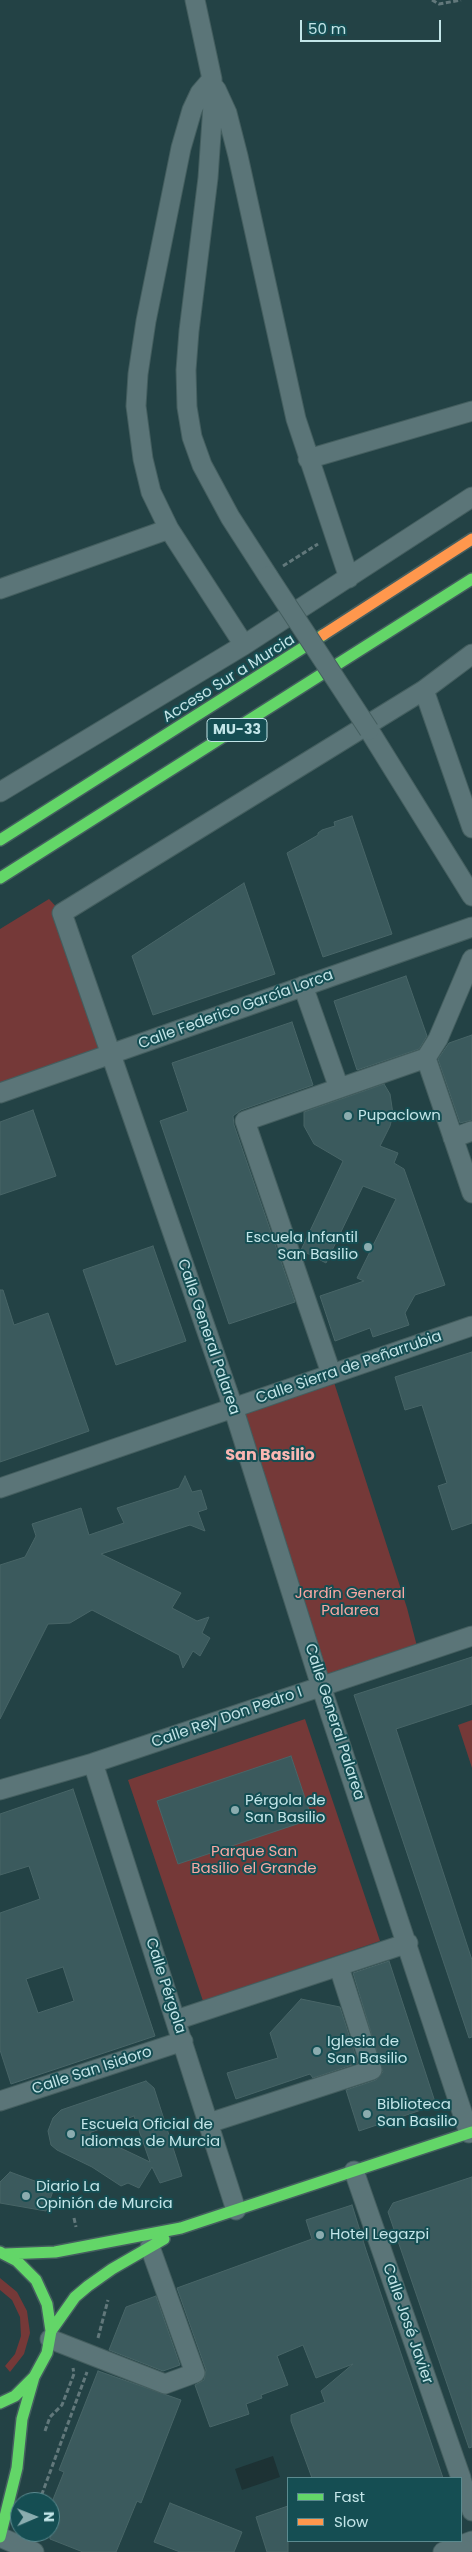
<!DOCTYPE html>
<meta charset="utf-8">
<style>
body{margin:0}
#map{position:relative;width:472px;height:2552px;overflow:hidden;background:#234245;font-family:Poppins,sans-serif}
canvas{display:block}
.legend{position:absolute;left:287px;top:2477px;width:175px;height:65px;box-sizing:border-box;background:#154e53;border:1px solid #5b8a8f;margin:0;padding:6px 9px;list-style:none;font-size:15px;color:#c3e5e8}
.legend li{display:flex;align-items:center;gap:10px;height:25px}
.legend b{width:25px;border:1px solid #5b8a8f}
.north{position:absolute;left:10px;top:2492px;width:50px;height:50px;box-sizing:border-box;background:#154e53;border:1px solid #5b8a8f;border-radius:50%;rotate:89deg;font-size:14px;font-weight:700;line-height:20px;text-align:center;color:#c3e5e8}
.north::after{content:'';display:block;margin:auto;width:18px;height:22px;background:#8bacaf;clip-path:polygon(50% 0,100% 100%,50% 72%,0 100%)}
.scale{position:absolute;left:300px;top:20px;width:141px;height:22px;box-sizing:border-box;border:2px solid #c3e5e8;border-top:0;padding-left:6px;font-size:15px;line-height:18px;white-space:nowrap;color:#c3e5e8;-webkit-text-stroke:4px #154e53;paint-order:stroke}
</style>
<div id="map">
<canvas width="472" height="2552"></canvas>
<ul class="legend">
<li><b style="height:6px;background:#63d668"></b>Fast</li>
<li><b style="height:6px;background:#ff974d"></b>Slow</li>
</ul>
<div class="north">N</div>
<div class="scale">50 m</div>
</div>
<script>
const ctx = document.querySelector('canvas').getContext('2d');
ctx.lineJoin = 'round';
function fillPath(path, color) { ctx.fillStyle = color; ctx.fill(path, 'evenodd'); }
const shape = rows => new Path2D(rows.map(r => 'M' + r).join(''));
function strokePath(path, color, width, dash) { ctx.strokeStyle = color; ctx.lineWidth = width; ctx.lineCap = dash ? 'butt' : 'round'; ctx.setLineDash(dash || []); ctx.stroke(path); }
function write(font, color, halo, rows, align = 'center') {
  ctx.font = font + ' Poppins,sans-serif'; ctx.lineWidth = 4; ctx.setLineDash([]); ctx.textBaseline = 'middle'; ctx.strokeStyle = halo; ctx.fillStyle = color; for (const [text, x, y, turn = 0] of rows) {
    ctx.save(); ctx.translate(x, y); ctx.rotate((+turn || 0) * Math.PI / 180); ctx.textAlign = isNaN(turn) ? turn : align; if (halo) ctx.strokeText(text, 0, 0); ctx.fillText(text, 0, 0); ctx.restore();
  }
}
fillPath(shape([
 [49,899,62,913,112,1055,0,1093,0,929],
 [331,1373,407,1608,419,1654,321,1686,233,1407],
 [305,1719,380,1941,203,2001,128,1780],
 [472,1720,472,1768,458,1725],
 [0,2278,17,2292,27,2311,30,2333,24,2354,10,2372,5,2366,15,2354,21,2336,20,2317,12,2300,0,2290]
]), '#753938');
fillPath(shape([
 [273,2456,280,2477,242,2490,235,2469]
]), '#1d3234');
const building = shape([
 [352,816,392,934,323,957,287,853,318,835,318,833,322,830,335,826,334,822,352,816],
 [244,883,275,974,153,1015,132,956,244,883],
 [406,976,427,1036,419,1049,357,1070,334,1001,406,976],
 [292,1022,313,1085,241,1110,233,1116,234,1125,295,1302,229,1324,160,1121,188,1111,172,1063,292,1022],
 [472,1035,472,1120,460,1123,438,1059,449,1043,472,1035],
 [384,1084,390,1094,393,1114,390,1126,380,1146,398,1153,394,1163,404,1169,445,1285,415,1295,405,1313,409,1325,373,1337,370,1328,335,1341,320,1296,364,1281,357,1278,396,1199,363,1186,326,1263,301,1250,343,1161,314,1144,304,1126,304,1112,384,1084],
 [33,1110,56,1176,0,1195,0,1122,33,1110],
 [153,1246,186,1341,116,1365,83,1270,153,1246],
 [0,1290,3,1290,14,1325,48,1313,89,1431,0,1462,0,1290],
 [472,1352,472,1523,452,1530,438,1486,447,1483,422,1405,405,1410,395,1377,472,1352],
 [185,1476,192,1492,201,1490,207,1509,198,1512,205,1531,190,1525,101,1554,181,1593,172,1608,197,1621,209,1617,202,1633,210,1638,200,1656,193,1651,183,1668,179,1655,92,1610,70,1623,48,1624,0,1719,0,1565,25,1557,36,1536,32,1524,81,1508,89,1535,124,1523,117,1508,179,1488,185,1476],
 [472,1657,472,1704,396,1729,472,1960,472,2037,469,2038,354,1695,472,1657],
 [291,1756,312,1819,178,1864,157,1801,291,1756],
 [73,1789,155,2036,11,2084,0,2050,0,1913,40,1899,29,1866,0,1875,0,1814,73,1789],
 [63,1967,74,2001,38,2013,26,1979,63,1967],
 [389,1961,436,2105,359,2131,346,2090,376,2080,383,2072,353,1973,389,1961],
 [301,1999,340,2007,358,2063,313,2078,310,2074,236,2099,227,2073,278,2058,270,2033,301,1999],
 [146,2081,154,2088,182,2176,160,2183,152,2167,139,2188,128,2183,121,2186,92,2167,57,2150,51,2145,48,2131,53,2118,61,2110,146,2081],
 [134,2116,150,2162,89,2133,134,2116],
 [10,2172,54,2188,46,2211,0,2203,0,2182,10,2172],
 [472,2177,472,2447,469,2448,388,2212,393,2203,472,2177],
 [352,2205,366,2250,443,2478,312,2478,291,2421,291,2415,325,2402,321,2391,353,2364,316,2378,303,2345,277,2356,288,2385,261,2395,262,2398,246,2404,249,2414,210,2427,195,2385,204,2380,206,2370,177,2288,312,2239,306,2220,352,2205],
 [156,2296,180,2365,163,2371,109,2350,126,2307,156,2296],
 [98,2371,181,2400,141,2503,137,2501,116,2552,83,2552,50,2539,50,2507,64,2472,59,2470,98,2371],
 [170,2503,242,2532,234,2552,180,2552,154,2542,170,2503],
 [288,2506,288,2552,267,2552,256,2517,288,2506]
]);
fillPath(building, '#3b5a5d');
strokePath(building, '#486567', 1);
const street = shape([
 [195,0,212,79,213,105,208,178,189,331,186,370,187,407,192,437,202,465,230,517,268,576],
 [212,79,200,93,192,110,181,148,146,321,138,374,136,406,143,459,151,492,169,529,244,645],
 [216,89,227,113,238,156,296,419,349,578],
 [308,459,472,411],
 [0,589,169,529],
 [424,690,472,828],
 [369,730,472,896],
 [0,792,244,645,472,497],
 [303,986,339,1088],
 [426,1058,438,1039,472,959],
 [0,1093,472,927],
 [453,1138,472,1131],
 [331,1373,245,1121,426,1058,472,1193],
 [0,1488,472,1326],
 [93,1763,236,2210],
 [0,1790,93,1763,472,1636],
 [176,2020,408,1943],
 [0,2101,183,2041],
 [209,2123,372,2070,339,1967],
 [469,2133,321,1686,233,1407,62,913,424,690,472,654],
 [354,2171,461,2478],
 [50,2339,165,2384,195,2373,150,2247],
 [461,2479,472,2511],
 [0,2537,34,2552],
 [443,2552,472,2541]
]);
const fast = shape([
 [0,840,323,635],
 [0,878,472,579],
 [0,2252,17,2261,36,2280,47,2304,51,2331,47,2353,34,2377,15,2396,0,2403],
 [5,2254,55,2252,181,2228,472,2132],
 [51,2331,75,2297,88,2286,112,2269,164,2239],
 [0,2537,17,2468,22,2419,34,2377]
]);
const slow = shape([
 [323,635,472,539]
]);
strokePath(street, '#445e5f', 21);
strokePath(fast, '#445e5f', 14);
strokePath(slow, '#445e5f', 14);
strokePath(shape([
 [432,0,439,4,461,0],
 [283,566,318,544],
 [74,2218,76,2227],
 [98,2338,108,2300],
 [45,2431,50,2417,62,2405,74,2374,73,2368],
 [39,2502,87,2372]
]), '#62787b', 3, [5, 2.5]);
strokePath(street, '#5b7578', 19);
strokePath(fast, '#63d668', 11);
strokePath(slow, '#ff974d', 11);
const streetBridge = shape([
 [268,576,369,730]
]);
strokePath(streetBridge, '#445e5f', 21, []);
strokePath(streetBridge, '#5b7578', 19);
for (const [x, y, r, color] of [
 [348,1116,5,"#8bacaf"],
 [368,1247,5,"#8bacaf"],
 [235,1810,5,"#8bacaf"],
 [317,2051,5,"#8bacaf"],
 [367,2114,5,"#8bacaf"],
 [71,2134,5,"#8bacaf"],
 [26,2196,5,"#8bacaf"],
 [320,2235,5,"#8bacaf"]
]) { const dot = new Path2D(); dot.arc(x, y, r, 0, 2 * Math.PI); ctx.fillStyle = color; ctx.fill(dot); strokePath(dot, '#154e53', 2); }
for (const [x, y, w] of [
 [237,730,60]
]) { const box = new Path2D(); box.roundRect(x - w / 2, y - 11.5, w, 23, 4); ctx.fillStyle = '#154e53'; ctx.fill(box); strokePath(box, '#c3e5e8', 1); }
write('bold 14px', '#c3e5e8', null, [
 ["MU-33",237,730]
]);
write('15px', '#c3e5e8', '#154e53', [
 ["Acceso Sur a Murcia",229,679,-32],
 ["Calle Federico García Lorca",236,1010,-20],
 ["Calle General Palarea",208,1337,71],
 ["Calle Sierra de Peñarrubia",349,1368,-19],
 ["Calle Rey Don Pedro I",227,1718,-19],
 ["Calle General Palarea",334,1722,72],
 ["Calle Pérgola",165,1986,72],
 ["Calle San Isidoro",92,2071,-18],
 ["Calle José Javier",407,2324,71]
]);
write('15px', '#c3e5e8', '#154e53', [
 ["Pupaclown",358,1116],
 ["Escuela Infantil",358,1238,"right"],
 ["San Basilio",358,1255,"right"],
 ["Pérgola de",245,1801],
 ["San Basilio",245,1818],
 ["Iglesia de",327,2042],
 ["San Basilio",327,2059],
 ["Biblioteca",377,2105],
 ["San Basilio",377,2122],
 ["Escuela Oficial de",81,2125],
 ["Idiomas de Murcia",81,2142],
 ["Diario La",36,2187],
 ["Opinión de Murcia",36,2204],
 ["Hotel Legazpi",330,2235]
], 'left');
write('15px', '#f8a7a2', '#154e53', [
 ["Jardín General",350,1594],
 ["Palarea",350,1611],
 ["Parque San",254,1852],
 ["Basilio el Grande",254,1869]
]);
write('bold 16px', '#fab6b2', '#154e53', [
 ["San Basilio",270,1456]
]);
</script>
